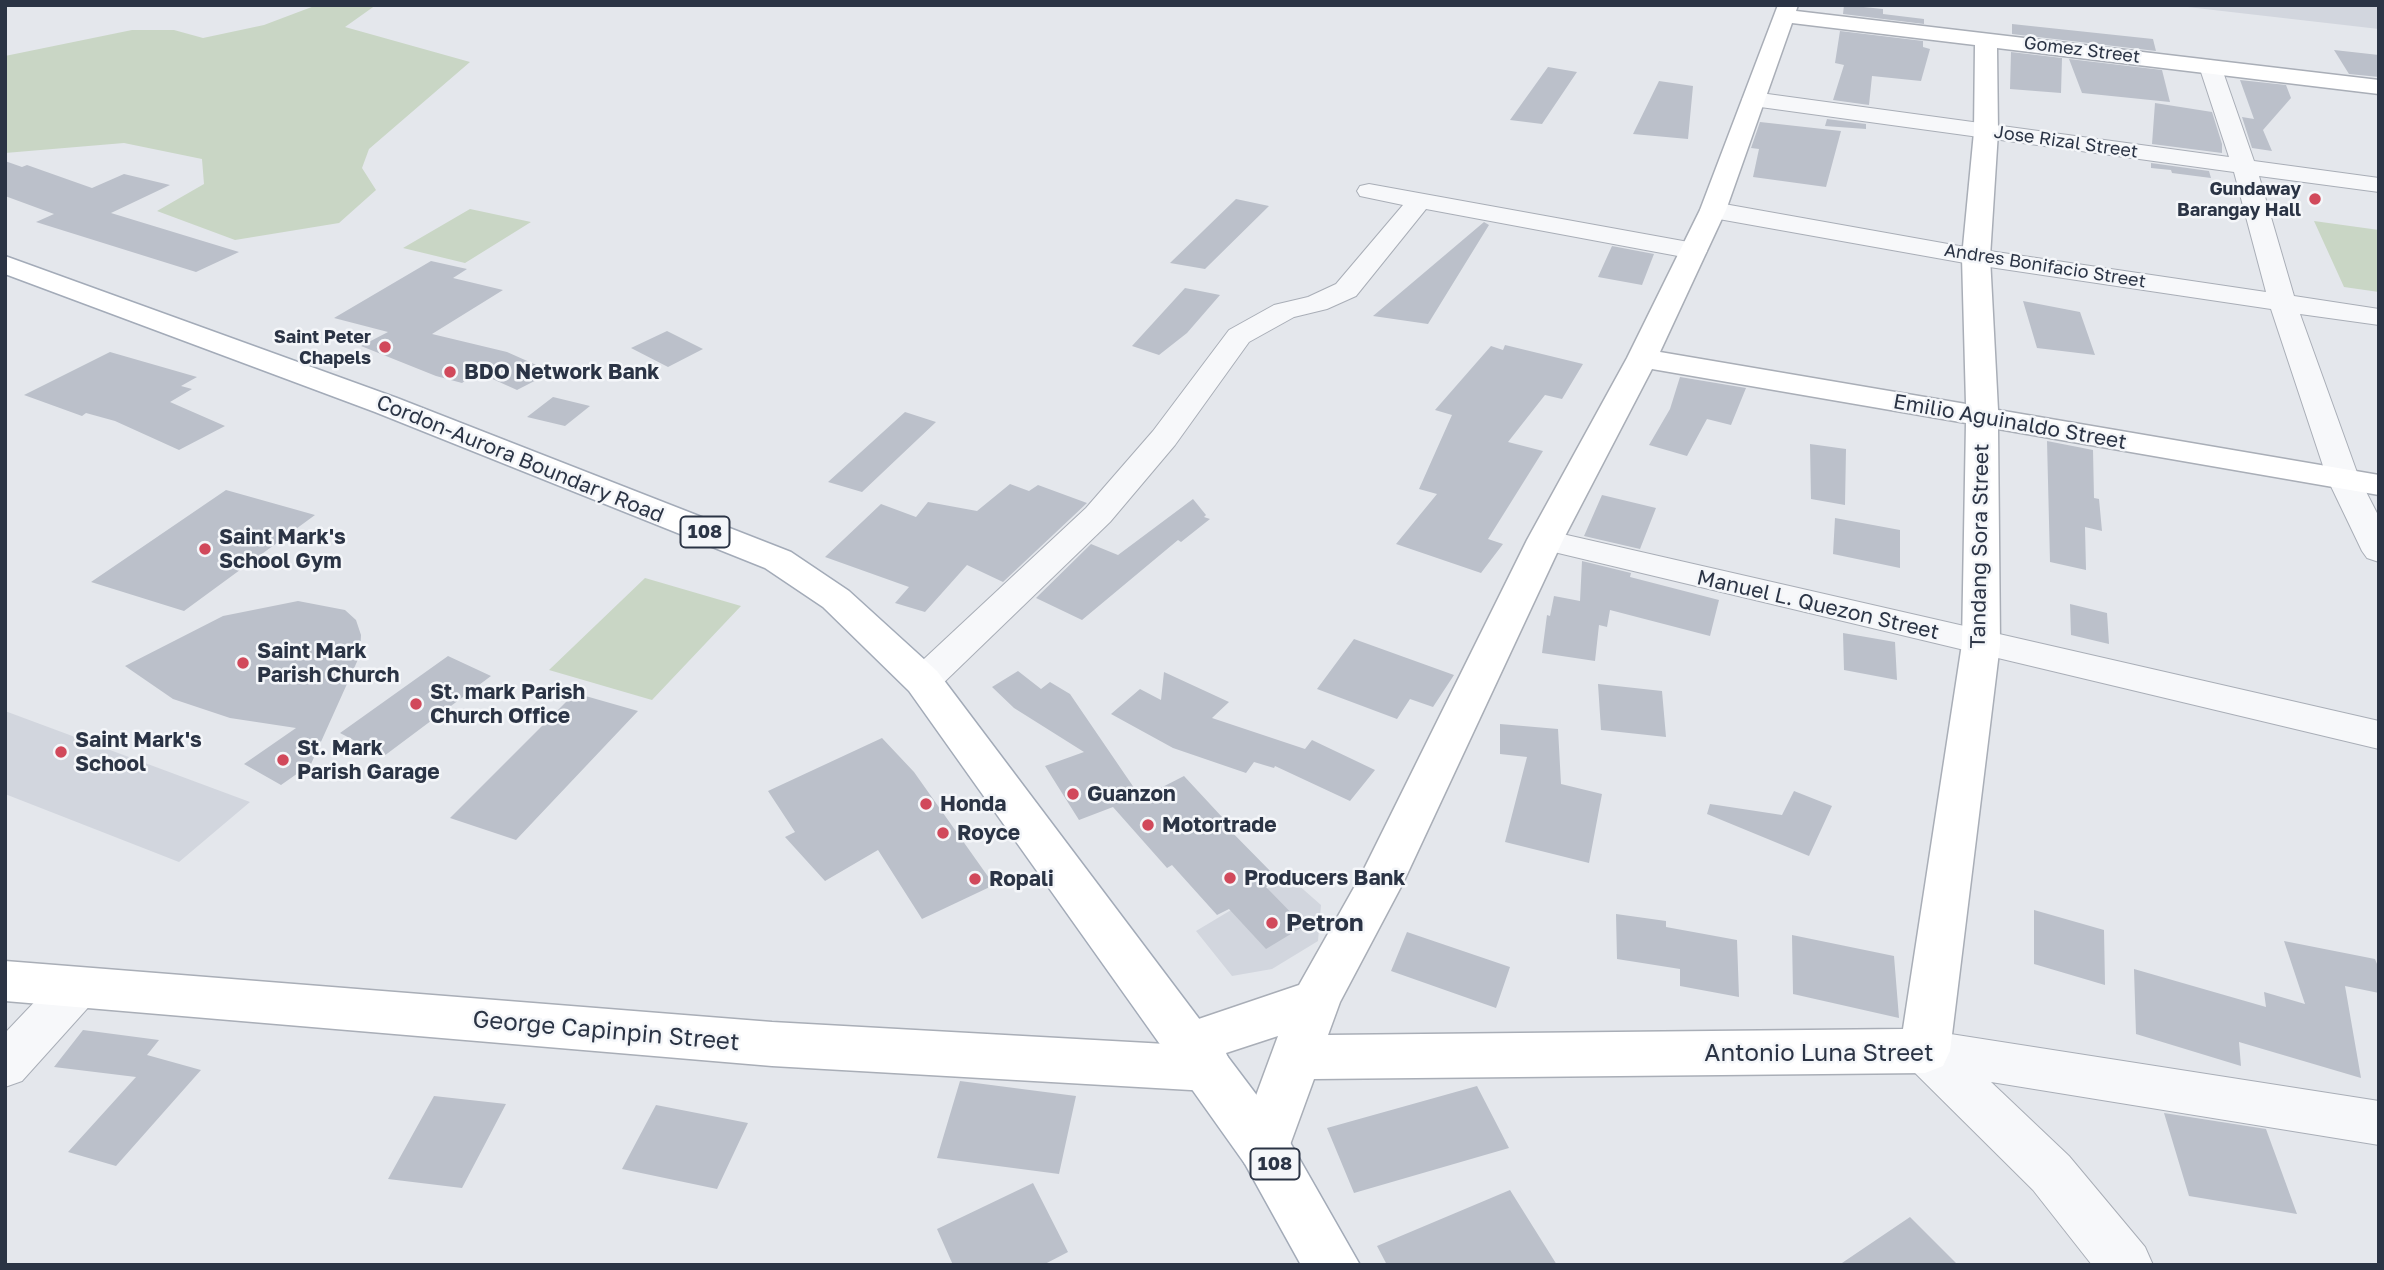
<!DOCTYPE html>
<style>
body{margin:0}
#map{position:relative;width:2384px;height:1270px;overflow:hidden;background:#e4e7ec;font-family:"Golos Text",sans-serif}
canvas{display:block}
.frame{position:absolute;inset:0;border:7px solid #2b3445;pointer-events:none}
</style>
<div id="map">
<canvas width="2384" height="1270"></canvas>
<div class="frame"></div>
</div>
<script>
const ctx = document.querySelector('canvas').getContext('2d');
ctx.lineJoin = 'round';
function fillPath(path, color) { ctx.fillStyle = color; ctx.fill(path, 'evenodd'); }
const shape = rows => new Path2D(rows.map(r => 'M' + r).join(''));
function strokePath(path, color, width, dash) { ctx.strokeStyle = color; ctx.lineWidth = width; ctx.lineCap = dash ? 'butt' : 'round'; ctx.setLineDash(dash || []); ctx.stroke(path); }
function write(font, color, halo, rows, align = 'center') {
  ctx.font = font + ' "Golos Text",sans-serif'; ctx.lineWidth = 5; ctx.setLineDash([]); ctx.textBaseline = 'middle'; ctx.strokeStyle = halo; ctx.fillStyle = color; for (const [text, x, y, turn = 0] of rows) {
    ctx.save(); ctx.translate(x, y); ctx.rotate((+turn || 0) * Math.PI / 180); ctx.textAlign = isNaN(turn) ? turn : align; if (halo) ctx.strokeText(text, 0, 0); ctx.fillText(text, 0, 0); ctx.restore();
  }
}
fillPath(shape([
 [2170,5,2379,5,2379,29],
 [5,711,250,802,179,862,5,794],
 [1288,876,1321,905,1318,941,1272,969,1232,976,1196,931]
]), '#d2d6de');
fillPath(shape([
 [317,5,376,5,345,27,470,62,369,149,362,168,376,190,339,223,235,240,157,211,204,184,202,159,124,143,5,153,5,56,132,30,174,30,203,38,264,25],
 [470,209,531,222,465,263,403,248],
 [2314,221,2379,230,2379,292,2344,287],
 [645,578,741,606,652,700,549,670]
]), '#c9d6c5');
fillPath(shape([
 [1844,5,1883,9,1883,14,1924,19,1924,24,1843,14],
 [2012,24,2153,39,2156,51,2012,34],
 [1840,31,1923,41,1923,47,1930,49,1921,81,1872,76,1869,105,1833,100,1844,65,1835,63],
 [2334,50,2379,55,2379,77,2349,74],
 [2011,52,2062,58,2061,93,2010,89],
 [2069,59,2162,70,2170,102,2082,93],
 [1548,67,1577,72,1542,124,1510,120],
 [2240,80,2286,85,2291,98,2263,130,2272,151,2252,148,2242,117,2254,119],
 [1659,81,1693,86,1688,139,1633,134],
 [2155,103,2212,112,2222,144,2222,153,2152,144],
 [1827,119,1866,124,1866,129,1825,126],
 [1760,122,1841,131,1826,187,1753,177,1759,149,1751,148],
 [5,161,22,167,27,165,92,188,124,174,170,185,111,213,239,252,196,272,36,222,54,214,5,196],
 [2151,163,2209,171,2211,178,2172,173,2171,170,2151,168],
 [1236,199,1269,206,1205,269,1170,263],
 [1484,222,1489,225,1428,324,1373,316],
 [1612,246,1654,254,1642,285,1598,277],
 [431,261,467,269,453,278,503,290,432,334,507,352,552,372,517,390,477,372,462,383,436,376,361,346,388,332,334,318],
 [1185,288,1220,295,1187,333,1159,355,1132,346],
 [2023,301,2080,312,2095,355,2037,348],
 [667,331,703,349,668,367,631,348],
 [1505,345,1583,364,1562,399,1545,395,1508,442,1543,451,1488,539,1503,544,1481,573,1396,544,1437,494,1419,489,1452,415,1435,410,1491,346,1503,350],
 [110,352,197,377,181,386,192,389,170,402,225,426,179,450,115,421,86,413,82,416,24,395],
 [1680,377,1746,388,1731,425,1707,419,1687,456,1649,445,1670,409],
 [553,397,590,406,565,426,527,417],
 [905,412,936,422,862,492,828,482],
 [2047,441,2093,450,2094,498,2099,499,2102,531,2085,527,2086,570,2050,562],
 [1810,444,1846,449,1845,505,1811,499],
 [1010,484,1029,491,1038,485,1087,503,1003,582,967,565,925,612,895,603,909,587,825,557,881,504,916,517,928,502,977,511],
 [226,490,315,515,184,611,91,582],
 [1602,495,1656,508,1640,549,1584,536],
 [1193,499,1206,515,1204,517,1210,519,1181,542,1178,540,1082,620,1036,598,1091,544,1118,555],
 [1835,518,1900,530,1900,568,1833,554],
 [1582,561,1631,573,1630,577,1719,600,1710,636,1610,610,1607,627,1599,625,1595,661,1542,653,1547,615,1550,616,1554,596,1580,601],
 [298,601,345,610,356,620,361,635,360,655,311,764,281,785,244,764,296,728,230,718,173,699,125,666,223,616],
 [2070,604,2107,613,2109,644,2071,635],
 [1843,633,1895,642,1897,680,1844,670],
 [1354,639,1454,675,1433,707,1410,699,1397,719,1317,689],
 [448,656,491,676,384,756,340,733],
 [1018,671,1041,689,1050,682,1070,694,1141,798,1184,776,1222,817,1219,819,1279,880,1266,887,1304,926,1266,949,1229,909,1217,915,1172,865,1167,868,1113,807,1079,820,1045,766,1084,752,1014,708,992,687],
 [1164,672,1229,702,1212,718,1305,749,1312,740,1375,770,1350,801,1275,766,1274,768,1254,762,1246,773,1173,748,1111,714,1140,689,1161,700],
 [1598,684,1662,691,1666,737,1601,730],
 [575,693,638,711,516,840,450,818],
 [1500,724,1558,729,1561,784,1602,794,1589,863,1505,842,1527,757,1500,754],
 [882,738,914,772,994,885,922,919,878,850,825,881,785,837,795,832,768,791],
 [1794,791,1832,806,1809,856,1707,814,1710,804,1782,815],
 [2034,910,2104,930,2105,985,2034,964],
 [1616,914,1666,921,1666,927,1737,940,1739,997,1680,986,1680,969,1617,959],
 [1407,932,1510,967,1496,1008,1391,971],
 [1792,935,1894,956,1899,1018,1793,994],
 [2284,941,2375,959,2379,969,2379,993,2345,986,2361,1078,2239,1042,2241,1066,2136,1034,2134,969,2266,1007,2264,992,2305,1004],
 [83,1030,159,1040,147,1055,201,1070,116,1166,68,1152,136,1077,54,1067],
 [960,1081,1076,1096,1059,1174,937,1158],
 [1477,1086,1509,1148,1354,1193,1327,1128],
 [434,1096,506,1104,462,1188,388,1179],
 [656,1105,748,1123,717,1189,622,1169],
 [2164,1113,2266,1129,2297,1214,2189,1196],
 [1033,1183,1068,1252,1043,1265,953,1265,937,1229],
 [1510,1190,1557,1265,1387,1265,1377,1246],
 [1910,1217,1958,1265,1839,1265]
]), '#bbc0ca');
const street = shape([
 [2210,60,2221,66,2254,161,2379,178,2379,192,2259,176,2294,296,2379,309,2379,325,2300,314,2359,478,2379,517,2379,562,2367,558,2362,551,2327,478,2271,309,1976,265,1713,218,1704,215,1700,210,1704,205,1713,202,1976,249,2266,292,2234,172,1753,106,1742,99,1753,92,2229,157,2199,66,2210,60],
 [1369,184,1694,243,1703,245,1707,251,1703,257,1694,259,1426,209,1356,296,1327,309,1294,317,1249,342,1175,445,1110,522,936,690,923,694,910,690,904,681,910,672,1086,508,1153,431,1229,330,1274,305,1308,297,1336,284,1403,205,1360,196,1357,191,1360,186,1369,184],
 [1545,530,2379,721,2379,749,1533,547,1528,540,1533,533,1545,530],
 [78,968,94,973,101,987,94,1001,22,1081,5,1087,5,1033,62,973,78,968],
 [1925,1030,2379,1101,2379,1145,1991,1082,2069,1156,2145,1247,2153,1265,2092,1265,2033,1190,1908,1066,1901,1051,1908,1036,1925,1030]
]);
const secondary = shape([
 [1778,5,1798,5,1796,11,2379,80,2379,94,1997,48,1998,132,1990,257,1998,410,2379,475,2379,495,1998,429,2000,644,1950,1051,1943,1066,1925,1073,1314,1079,1283,1164,1264,1171,1245,1164,1237,1147,1278,1036,1226,1053,1233,1069,1226,1085,1208,1091,772,1066,5,1001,5,961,772,1022,1166,1044,1172,1028,1299,985,1360,877,1527,540,1627,358,1700,210,1778,5],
 [1792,23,1975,45,1974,132,1962,257,1966,404,1660,352,1726,210,1792,23],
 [1652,369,1966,423,1962,644,1903,1029,1328,1035,1340,1002,1403,883,1563,540,1652,369]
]);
const primary = shape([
 [5,256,397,398,791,552,849,591,937,671,1283,1130,1360,1265,1301,1265,1245,1164,909,691,823,607,765,568,375,412,5,274,5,256]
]);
strokePath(street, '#a9aeb7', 2);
strokePath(secondary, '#a9aeb7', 3);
strokePath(primary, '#a3abb8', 3);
fillPath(street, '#f7f8fa');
fillPath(secondary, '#fff');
fillPath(primary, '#fff');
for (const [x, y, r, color] of [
 [2315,199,7,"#d1495b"],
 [385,347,7,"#d1495b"],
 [450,372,7,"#d1495b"],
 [205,549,7,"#d1495b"],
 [243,663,7,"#d1495b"],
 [416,704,7,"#d1495b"],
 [61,752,7,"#d1495b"],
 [283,760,7,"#d1495b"],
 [1073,794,7,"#d1495b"],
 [926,804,7,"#d1495b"],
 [1148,825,7,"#d1495b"],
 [943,833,7,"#d1495b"],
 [1230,878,7,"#d1495b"],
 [975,879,7,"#d1495b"],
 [1272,923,7,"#d1495b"]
]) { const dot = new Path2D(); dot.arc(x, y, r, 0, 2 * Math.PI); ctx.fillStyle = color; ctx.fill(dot); strokePath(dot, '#f4f6f9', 2.5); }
write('18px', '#2b3445', '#f4f6f9', [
 ["Gomez Street",2082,50,7],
 ["Jose Rizal Street",2066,142,8],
 ["Andres Bonifacio Street",2045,266,9]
]);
write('bold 18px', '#2b3445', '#f4f6f9', [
 ["Gundaway",2301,189],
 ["Barangay Hall",2301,210],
 ["Saint Peter",371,337],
 ["Chapels",371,358]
], 'right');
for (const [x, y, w] of [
 [705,532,49],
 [1275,1164,49]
]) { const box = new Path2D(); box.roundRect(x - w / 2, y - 15.5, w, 31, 5); ctx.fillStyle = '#f4f6f9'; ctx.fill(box); strokePath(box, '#2b3445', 2); }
write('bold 19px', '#2b3445', null, [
 ["108",705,532],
 ["108",1275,1164]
]);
write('bold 21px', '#2b3445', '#f4f6f9', [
 ["BDO Network Bank",464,372],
 ["Saint Mark's",219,537],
 ["School Gym",219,561],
 ["Saint Mark",257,651],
 ["Parish Church",257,675],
 ["St. mark Parish",430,692],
 ["Church Office",430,716],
 ["Saint Mark's",75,740],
 ["School",75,764],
 ["St. Mark",297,748],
 ["Parish Garage",297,772],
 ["Guanzon",1087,794],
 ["Honda",940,804],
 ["Motortrade",1162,825],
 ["Royce",957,833],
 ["Producers Bank",1244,878],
 ["Ropali",989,879]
], 'left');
write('21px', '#2b3445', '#f4f6f9', [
 ["Emilio Aguinaldo Street",2010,422,10],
 ["Cordon-Aurora Boundary Road",520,459,22],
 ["Tandang Sora Street",1980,546,-89],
 ["Manuel L. Quezon Street",1818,605,13]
]);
write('bold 24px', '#2b3445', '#f4f6f9', [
 ["Petron",1286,923]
], 'left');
write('24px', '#2b3445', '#f4f6f9', [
 ["George Capinpin Street",606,1031,5],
 ["Antonio Luna Street",1819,1053]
]);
</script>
